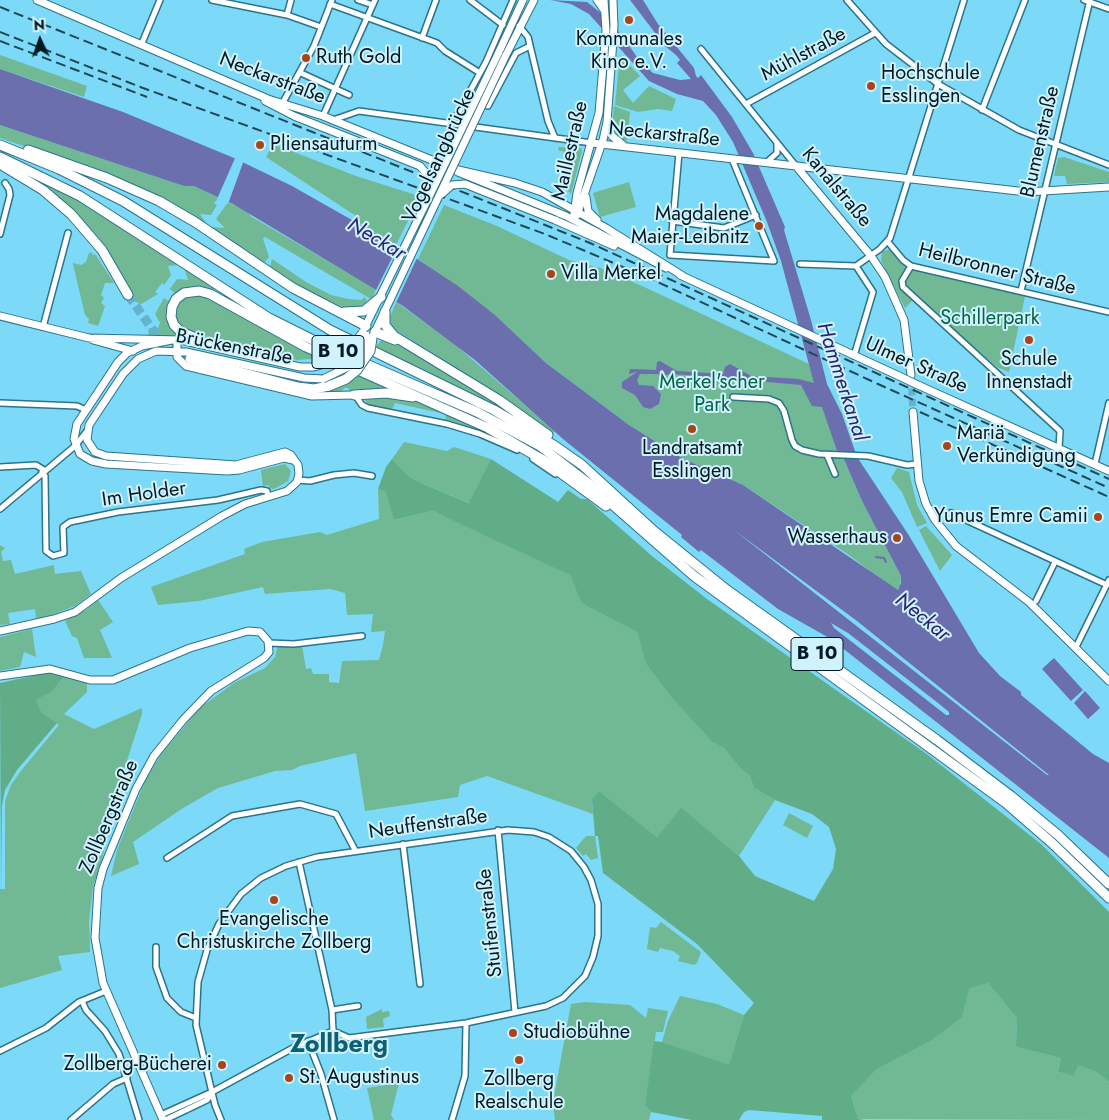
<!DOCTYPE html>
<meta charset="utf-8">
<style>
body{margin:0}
#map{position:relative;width:1109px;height:1120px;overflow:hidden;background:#7cd9f7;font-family:Jost,sans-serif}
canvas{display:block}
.north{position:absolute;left:15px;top:15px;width:50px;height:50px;-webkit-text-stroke:4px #cff2fd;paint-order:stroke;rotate:357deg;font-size:14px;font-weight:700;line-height:20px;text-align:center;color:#001922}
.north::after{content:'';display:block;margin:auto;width:18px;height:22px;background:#001922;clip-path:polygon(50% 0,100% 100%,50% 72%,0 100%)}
</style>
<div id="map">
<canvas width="1109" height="1120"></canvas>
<div class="north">N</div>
</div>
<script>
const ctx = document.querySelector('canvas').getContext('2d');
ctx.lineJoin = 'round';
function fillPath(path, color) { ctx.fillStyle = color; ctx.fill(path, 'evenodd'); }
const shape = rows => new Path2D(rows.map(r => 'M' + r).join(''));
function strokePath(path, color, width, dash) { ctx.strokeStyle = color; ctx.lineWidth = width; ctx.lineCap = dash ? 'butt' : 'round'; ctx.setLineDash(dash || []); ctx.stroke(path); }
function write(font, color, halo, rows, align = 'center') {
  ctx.font = font + ' Jost,sans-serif'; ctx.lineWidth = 4; ctx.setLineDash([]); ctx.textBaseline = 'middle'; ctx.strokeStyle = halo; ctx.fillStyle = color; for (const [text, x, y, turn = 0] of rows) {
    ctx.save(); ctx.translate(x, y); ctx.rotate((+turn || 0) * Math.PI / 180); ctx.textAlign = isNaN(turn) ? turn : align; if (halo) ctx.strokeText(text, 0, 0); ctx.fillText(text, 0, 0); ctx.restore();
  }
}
fillPath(shape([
 [0,55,87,86,84,97,0,69],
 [620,55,640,76,623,90,633,103,649,86,676,99,672,111,658,109,638,112,615,105],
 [614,106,630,112,627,141,620,139,612,127],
 [0,125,184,186,194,186,219,197,214,203,217,205,211,215,200,214,206,223,205,225,88,168,0,138],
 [273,144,356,176,419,196,416,205,412,205,412,213,396,245,359,223,356,216,266,157],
 [558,147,581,148,582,151,571,194,567,190,562,170,568,170,563,151,559,151],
 [1064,157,1109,172,1109,182,1067,184,1065,176,1054,176,1058,158],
 [629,182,636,207,600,217,593,193],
 [44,185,58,189,80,201,179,265,168,266,171,275,164,285,162,283,155,292,158,294,141,304,125,297,132,293,104,245,77,213],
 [228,202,245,210,252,217,376,289,373,297,371,299,265,237,263,239,269,257,263,264,210,229,211,227,225,228,216,219],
 [444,205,497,226,569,260,600,268,642,286,809,364,837,451,843,457,862,501,901,576,900,588,895,590,849,555,743,485,683,458,629,425,546,363,495,315,418,259],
 [890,249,909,268,1025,296,1009,372,997,367,916,297,905,308,881,261,882,252],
 [91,252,93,255,95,254,114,283,105,283,101,295,104,298,101,303,105,306,98,326,88,323,89,319,85,315,73,264,73,263,81,265,86,262,89,253],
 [272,259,306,282,331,295,348,299,362,300,364,297,367,300,365,304,354,309,343,307,309,292,270,268],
 [184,268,215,289,213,293,199,288,169,307,180,336,148,336,149,328,158,328,160,323,155,314,164,298,168,301,175,293,170,289,177,279,188,280],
 [204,295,325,358,297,360,185,331,176,322,174,311,179,300,185,296],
 [396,302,452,342,555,431,553,433,496,393,394,329,389,320],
 [383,338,422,357,504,408,488,403,374,349],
 [358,373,400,391,350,392,348,388,344,388,341,393,320,393,341,386],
 [370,396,414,400,480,429,479,430,465,427,461,424,446,420,445,414,395,403,393,408,389,410,370,406,365,401],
 [404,442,447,451,454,447,491,459,470,503,421,483,408,476,392,459],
 [285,464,291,471,288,481,274,489,269,488,269,485,263,486,261,470],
 [897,468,909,472,917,505,927,523,917,527,902,492,891,478],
 [378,489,386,492,395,520,433,511,539,559,570,575,581,603,637,632,646,664,671,697,712,742,724,748,740,768,750,776,754,788,775,800,739,856,681,807,657,837,599,791,592,799,593,814,487,776,460,785,458,797,365,811,356,753,300,766,292,770,275,771,218,788,183,808,133,842,139,864,111,876,117,850,145,781,161,754,200,708,234,683,265,668,275,657,278,645,302,645,306,669,311,668,313,674,329,674,329,682,339,683,342,661,379,660,383,645,385,631,371,632,373,614,347,615,345,593,330,589,265,594,263,587,199,601,158,605,151,587,245,554,244,549,262,542,320,532,327,535,379,519],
 [926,526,952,555,940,571,919,530],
 [0,545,5,548,1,552,3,561,11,560,15,574,54,565,55,574,81,571,91,594,75,606,51,615,36,619,35,609,8,613,10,624,0,625],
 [98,600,113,622,100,630,112,658,84,658,77,638,72,636,65,621,86,610],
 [32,629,36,657,24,652,20,667,0,671,0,637],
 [64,676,87,683,87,692,64,714,94,729,142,708,142,714,115,798,103,855,93,887,89,920,90,952,58,956,62,970,0,988,0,889,5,889,5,801,11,785,20,772,59,725,42,713,34,700,52,692],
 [789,813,813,826,807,838,783,825],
 [586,836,595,836,598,858,591,860,586,854,583,856,576,848],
 [661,922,701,952,697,963,694,965,678,961,680,956,673,951,660,948,658,952,647,949,650,927,656,928],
 [988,983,1017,1018,1016,1047,1061,1058,1058,1070,1078,1064,1095,1071,1109,1082,1109,1120,858,1119,851,1096,877,1069,929,1042,969,989],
 [680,996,717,1004,744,1015,729,1066,662,1042,668,1021],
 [585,1002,630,1005,646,1018,648,1008,668,1011,663,1032,656,1032,645,1105,651,1112,649,1120,555,1120,553,1102,571,1004],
 [382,1009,382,1012,389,1011,390,1016,383,1019,384,1027,367,1029,366,1017],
 [399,1083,391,1115,394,1120,374,1120,367,1088]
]), '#71b894');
fillPath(shape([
 [392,459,408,476,421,483,469,503,491,459,558,502,568,490,581,499,587,499,652,556,707,599,928,755,1041,844,1109,912,1109,1082,1095,1071,1078,1065,1073,1076,1058,1071,1061,1058,1016,1047,1017,1018,988,983,969,989,962,1017,929,1042,877,1069,851,1096,858,1119,865,1120,822,1120,822,1116,749,1110,744,1112,739,1120,692,1120,651,1112,645,1105,654,1041,662,1042,729,1065,744,1015,754,1003,697,944,603,873,598,836,595,836,592,799,599,791,657,837,681,807,739,856,755,876,814,901,833,869,836,849,829,827,812,814,775,800,754,788,750,776,740,768,724,748,712,742,671,697,646,664,637,632,581,603,570,575,433,511,394,520,386,492,378,489,386,467],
 [46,673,64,676,52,692,35,700,42,713,57,723,17,770,5,790,2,805,1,889,0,683]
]), '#61ad87');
fillPath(shape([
 [550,0,587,2,611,21,640,61,653,73,680,80,691,79,677,63,680,60,676,55,665,46,630,0,643,0,658,24,694,68,696,76,698,78,701,75,732,117,753,153,785,227,784,230,811,320,827,384,842,414,857,457,908,534,979,653,1000,676,1021,692,1021,695,1093,754,1109,763,1109,858,831,639,778,609,701,550,699,552,681,537,682,535,563,439,475,360,403,306,233,204,194,186,184,186,0,125,0,69,123,112,234,158,292,186,396,245,458,286,495,315,546,363,629,425,682,458,743,485,898,590,901,583,901,576,862,501,843,457,837,451,822,407,812,406,801,385,689,375,669,374,661,378,658,374,640,374,637,380,639,385,653,386,661,394,659,404,650,409,643,407,635,395,622,388,622,382,637,372,629,374,630,369,656,370,657,362,660,361,677,371,723,374,725,367,730,364,751,376,799,379,814,383,781,261,767,222,733,142,716,115,703,101,677,94,649,81,589,14,571,4],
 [734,530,857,621,1049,775,1047,775],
 [831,623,848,633,938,703,949,712,949,715,946,715,834,628],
 [1054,658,1083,690,1071,701,1042,669],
 [1085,691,1100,708,1088,719,1074,703]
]), '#6c6fad');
fillPath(shape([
 [236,156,244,160,228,204,217,199],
 [399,244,418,256,395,305,375,292]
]), '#7cd9f7');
strokePath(shape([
 [876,557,884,558,886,562]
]), '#6c6fad', 2);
strokePath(shape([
 [911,378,913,412]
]), '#63b3cc', 7, [7, 3.5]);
strokePath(shape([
 [128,295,153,330,190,359]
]), '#63b3cc', 9, [9, 4.5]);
const street = shape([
 [212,0,287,15,321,27],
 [358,0,373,5],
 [470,0,503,25],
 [847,0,886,44,938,84,1019,130,1109,165],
 [1084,0,1109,9],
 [330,4,437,43,445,51,480,73],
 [287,15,291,0],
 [519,26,528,37,548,121,555,138],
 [422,38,436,0],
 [142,43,160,0],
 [701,49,796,166],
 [301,73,349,95],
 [466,99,488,106,516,53,530,46],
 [282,104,314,46,332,0],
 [746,104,875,33],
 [982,110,1025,0],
 [323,116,375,0],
 [456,117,486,62,513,0],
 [333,120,359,111,592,143],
 [679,153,670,255,774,261,732,159],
 [767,162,777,153,777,143],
 [672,221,724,228,756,215],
 [0,234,10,195,9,189,5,183],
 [888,242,903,260,911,266,1109,312],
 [800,264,856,266],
 [856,266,880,249,890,238,964,0],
 [911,266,902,281,903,287,1060,431,1059,448],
 [1021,291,1090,0],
 [43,327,68,233],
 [854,356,873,292,856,266],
 [355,395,362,405,368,408,447,424,480,434,517,450],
 [733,397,769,399,779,403,784,411,792,440,795,446,802,450,819,454,868,456,907,465,917,464],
 [0,403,77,406,86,410],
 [827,455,835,474],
 [533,459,555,474],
 [1095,464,1109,403],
 [0,467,36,465,44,470],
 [42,472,45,476,46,551,53,556,64,553,63,527,70,522,118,512,218,500,261,490,267,491,268,496],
 [298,480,310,481,334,475,354,473,372,476],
 [0,509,75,446,87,431],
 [951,513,1107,585],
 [1036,601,1055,562],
 [269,643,294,644,362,636],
 [1076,647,1109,580],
 [498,830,515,1012],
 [403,844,420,984],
 [167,858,232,816,300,804,336,814,355,850],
 [299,862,332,1010,333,1031],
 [156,947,156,967,167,998,181,1012,196,1018],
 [82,1001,86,1010,105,1031,119,1054,139,1120],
 [332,1010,358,1006],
 [308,1041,321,1074,334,1120],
 [0,1051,46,1028,79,1002,106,991],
 [161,1115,212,1092,293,1048,333,1031],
 [71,1120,113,1084,127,1078],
 [165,1120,207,1100,212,1093],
 [221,1120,215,1105,196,1025,198,982,207,950,219,924,241,894,261,878,286,866,317,857,508,830,534,832,549,837,571,851,584,867,591,880,598,904,598,936,593,957,585,976,563,998,546,1006,466,1023,349,1038,333,1031],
 [452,1120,465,1076,466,1023]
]);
const secondary = shape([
 [37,0,268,99,323,116,454,169,515,183,542,192,606,228,683,276],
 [597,0,604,10],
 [498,54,523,0],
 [505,57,534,0],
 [265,101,294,116,420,166,429,177],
 [607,125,612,136,623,145],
 [592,143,1027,192,1109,187],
 [796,166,871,256,885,277,904,320,911,375],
 [458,172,566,216,666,268],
 [586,197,588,211,597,220],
 [574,214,577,193,599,113,606,30,604,0],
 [577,215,603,140,607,122,614,26,613,0],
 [555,220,614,246],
 [680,275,899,376],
 [0,316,89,338,181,340,300,367,314,367,332,362],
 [364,329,429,197],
 [373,336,437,200],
 [93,340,133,351],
 [172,340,142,346,127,353,118,362,77,424,74,439,80,454,92,461,106,464,227,471,239,470,284,458,293,460],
 [177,340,177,357,186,366,312,396,354,395],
 [918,385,1109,471],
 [913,412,919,481,926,504,935,520,956,546,1029,602,1109,681],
 [0,631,54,619,75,612,121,578,222,516,245,504,287,491,297,482,299,474,298,465,291,455,285,452,236,465,106,456,95,452,87,440,89,425,123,374,138,359,156,351,186,352,304,378,323,379],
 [0,676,50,669,90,680,113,680,190,648,248,631,260,632,268,641,269,652,264,658,211,691,183,720,154,756,136,789,103,869,98,888,95,938,103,983,163,1120]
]);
const highway = shape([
 [0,145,59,169,123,201,330,330,494,410,555,446,582,465,654,531,727,590,937,740,1011,796,1058,835,1109,884],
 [28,150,107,178,159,201,195,222,293,288,366,326],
 [0,157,80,196,269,318,331,349,477,412,540,446,588,483,694,576,1006,803,1052,843,1109,898],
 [0,164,43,190,71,214,102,250,128,295],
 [344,312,364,311,381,297],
 [385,312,385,325,394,336,499,400,548,435],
 [375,332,395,340],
 [213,346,180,331,174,325,171,317,172,307,176,299,184,293,199,291,210,294,306,347,488,428,543,460,606,506],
 [190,359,298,387,314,389,329,386],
 [354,395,386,393,413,397]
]);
strokePath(street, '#2b748a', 8);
strokePath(secondary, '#2b748a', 9);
strokePath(highway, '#2b748a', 11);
strokePath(street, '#fff', 5);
strokePath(secondary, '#fff', 7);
strokePath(highway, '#fff', 9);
strokePath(shape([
 [0,7,590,243,1109,479],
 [0,32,143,88,545,234,649,278,878,384,1109,488],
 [0,41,147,97],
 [920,412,1109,497]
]), '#1f4857', 2, [10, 5]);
const secondaryBridge = shape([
 [429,177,430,192],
 [442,194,452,185,465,184,555,220],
 [429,197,498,54],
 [437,200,505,57],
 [359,354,366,335],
 [332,362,348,350,362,333],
 [899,376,918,385],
 [323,379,350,366,370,343]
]);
const highwayBridge = shape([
 [329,386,346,379,357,370,370,351,372,338]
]);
strokePath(secondaryBridge, '#2b748a', 9, []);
strokePath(highwayBridge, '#2b748a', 11, []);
strokePath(secondaryBridge, '#fff', 7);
strokePath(highwayBridge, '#fff', 9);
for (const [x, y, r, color] of [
 [629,20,5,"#a94418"],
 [306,58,5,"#a94418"],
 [871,86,5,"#a94418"],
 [260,145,5,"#a94418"],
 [759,226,5,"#a94418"],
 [551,274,5,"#a94418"],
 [1029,340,5,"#a94418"],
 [692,429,5,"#a94418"],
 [947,446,5,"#a94418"],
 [1098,517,5,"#a94418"],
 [897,538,5,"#a94418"],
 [274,900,5,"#a94418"],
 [513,1033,5,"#a94418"],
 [519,1060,5,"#a94418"],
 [222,1065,5,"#a94418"],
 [289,1078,5,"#a94418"]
]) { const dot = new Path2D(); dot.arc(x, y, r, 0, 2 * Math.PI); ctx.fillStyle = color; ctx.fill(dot); strokePath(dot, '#cff2fd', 2); }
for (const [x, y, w] of [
 [338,352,52],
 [817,654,52]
]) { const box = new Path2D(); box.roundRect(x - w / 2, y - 16.5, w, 33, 4); ctx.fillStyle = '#cff2fd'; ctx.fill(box); strokePath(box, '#001922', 1); }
write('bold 19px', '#001922', null, [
 ["B 10",338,352],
 ["B 10",817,654]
]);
write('20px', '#001922', '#cff2fd', [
 ["Kommunales",629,40,"center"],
 ["Kino e.V.",629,63,"center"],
 ["Ruth Gold",316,58],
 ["Hochschule",881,74],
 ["Esslingen",881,97],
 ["Pliensauturm",270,145],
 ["Magdalene",749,215,"right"],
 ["Maier-Leibnitz",749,238,"right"],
 ["Villa Merkel",561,274],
 ["Schule",1029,360,"center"],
 ["Innenstadt",1029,383,"center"],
 ["Mariä",957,434],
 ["Verkündigung",957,457],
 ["Landratsamt",692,449,"center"],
 ["Esslingen",692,472,"center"],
 ["Yunus Emre Camii",1088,517,"right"],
 ["Wasserhaus",887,538,"right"],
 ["Evangelische",274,920,"center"],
 ["Christuskirche Zollberg",274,943,"center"],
 ["Studiobühne",523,1033],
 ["Zollberg-Bücherei",212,1065,"right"],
 ["St. Augustinus",299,1078],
 ["Zollberg",519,1080,"center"],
 ["Realschule",519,1103,"center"]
], 'left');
write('20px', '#001922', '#cff2fd', [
 ["Mühlstraße",804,55,-28],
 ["Neckarstraße",272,79,21],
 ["Neckarstraße",664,135,6],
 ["Blumenstraße",1041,142,-77],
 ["Maillestraße",571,151,-77],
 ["Vogelsangbrücke",440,156,-65],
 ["Kanalstraße",836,188,50],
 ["Heilbronner Straße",997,270,14],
 ["Brückenstraße",234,348,11],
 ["Ulmer Straße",916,366,24],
 ["Im Holder",144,495,-8],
 ["Zollbergstraße",110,817,-67],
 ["Neuffenstraße",428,825,-8],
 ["Stuifenstraße",491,923,-96]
]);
write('20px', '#006441', '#cff2fd', [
 ["Schillerpark",990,319],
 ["Merkel'scher",712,383],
 ["Park",712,406]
]);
write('italic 21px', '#2a236e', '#cff2fd', [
 ["Neckar",376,240,31],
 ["Hammerkanal",841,382,72],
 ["Neckar",922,618,39]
]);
write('bold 25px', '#0d5f74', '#cff2fd', [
 ["Zollberg",339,1046]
]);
</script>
